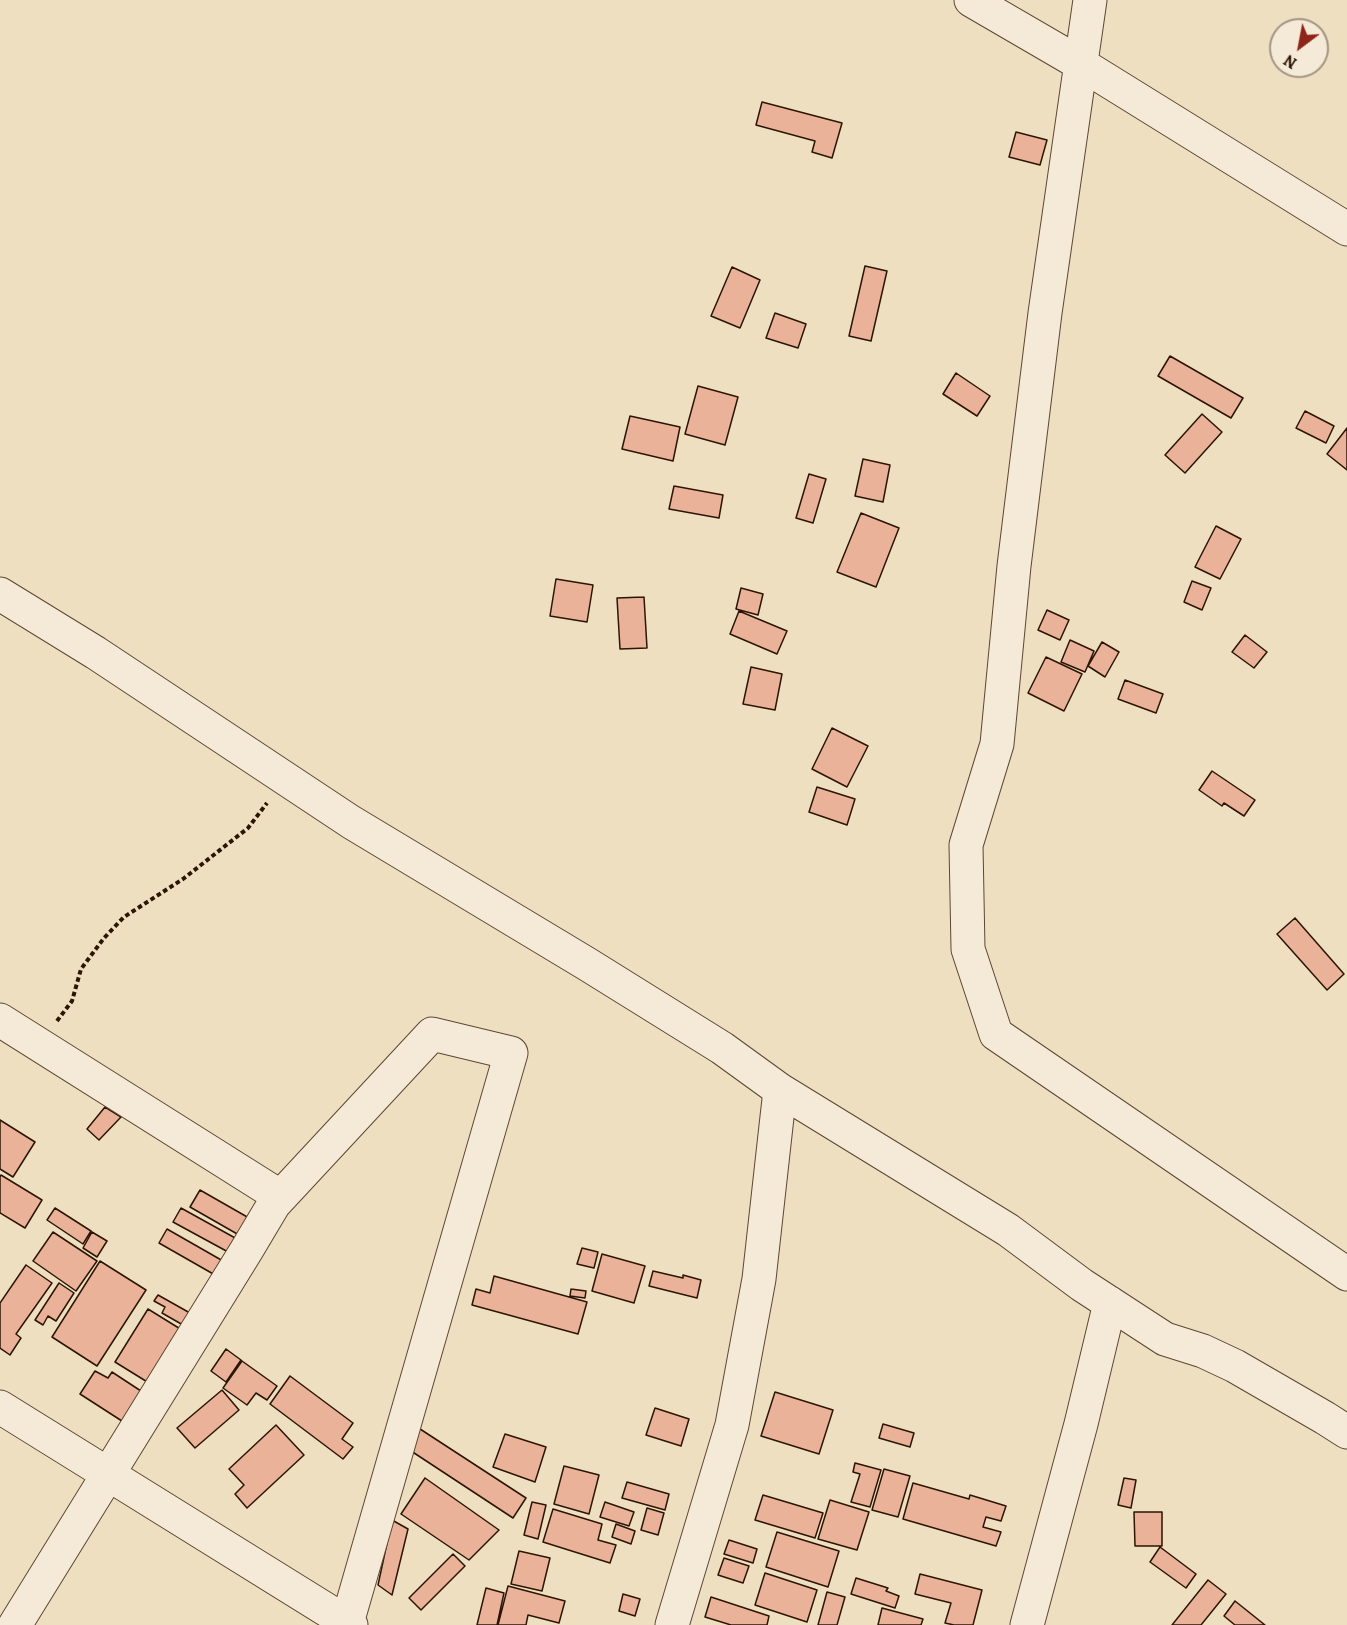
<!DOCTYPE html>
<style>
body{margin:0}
#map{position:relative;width:1347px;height:1625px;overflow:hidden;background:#eedfc1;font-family:Alegreya,serif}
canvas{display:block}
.north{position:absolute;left:1269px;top:18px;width:60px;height:60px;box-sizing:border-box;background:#f4ead7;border:2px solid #a49582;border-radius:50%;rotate:212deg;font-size:16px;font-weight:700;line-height:24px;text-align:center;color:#2c1503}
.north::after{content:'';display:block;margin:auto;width:21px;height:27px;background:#8f2418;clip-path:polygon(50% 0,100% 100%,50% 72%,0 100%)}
</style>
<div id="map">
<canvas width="1347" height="1625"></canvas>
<div class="north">N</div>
</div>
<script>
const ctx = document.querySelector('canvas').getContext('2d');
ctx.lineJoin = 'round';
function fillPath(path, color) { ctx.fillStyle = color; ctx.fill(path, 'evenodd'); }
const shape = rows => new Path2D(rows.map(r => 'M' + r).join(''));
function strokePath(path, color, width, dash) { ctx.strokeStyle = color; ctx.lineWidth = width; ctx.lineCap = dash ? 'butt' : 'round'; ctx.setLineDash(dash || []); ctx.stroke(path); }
const building = shape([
 [762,102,842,123,832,158,812,152,815,141,756,125,762,102],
 [1016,132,1047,140,1040,165,1009,157,1016,132],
 [865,266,887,271,871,341,849,336,865,266],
 [732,267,760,280,740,328,711,316,732,267],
 [775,313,806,324,798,348,766,338,775,313],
 [1170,356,1243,398,1231,418,1158,376,1170,356],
 [956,373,990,396,977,416,943,394,956,373],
 [698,386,738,397,725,445,685,434,698,386],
 [1305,411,1334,426,1326,443,1296,428,1305,411],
 [1202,414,1222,432,1185,473,1165,455,1202,414],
 [630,416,680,427,673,461,622,449,630,416],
 [1347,428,1347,470,1327,454,1347,428],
 [863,459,890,465,883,502,855,496,863,459],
 [809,474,826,479,813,523,796,518,809,474],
 [674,486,723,495,719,518,669,509,674,486],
 [861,513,899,528,876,587,837,572,861,513],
 [1216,526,1241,539,1220,579,1195,567,1216,526],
 [556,579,593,585,587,622,550,616,556,579],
 [1192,581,1211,588,1202,610,1184,602,1192,581],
 [741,588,763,594,758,615,736,609,741,588],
 [644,597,647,648,620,649,617,598,644,597],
 [1047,610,1069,620,1060,640,1038,630,1047,610],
 [739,611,787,631,777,654,730,634,739,611],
 [1245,635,1267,652,1254,668,1232,652,1245,635],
 [1070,640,1094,651,1085,672,1061,662,1070,640],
 [1102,642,1119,652,1105,677,1088,666,1102,642],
 [1046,657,1082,674,1064,711,1028,693,1046,657],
 [751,667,782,674,775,710,743,704,751,667],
 [1125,680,1163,694,1156,713,1118,699,1125,680],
 [832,728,868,746,847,787,812,769,832,728],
 [1212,771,1255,800,1244,816,1224,803,1222,806,1199,790,1212,771],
 [817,787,855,799,847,825,809,812,817,787],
 [1295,918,1344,974,1327,990,1277,934,1295,918],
 [105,1107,121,1117,99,1140,87,1129,105,1107],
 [0,1120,35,1142,13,1177,0,1169,0,1120],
 [1,1175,42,1200,25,1228,0,1213,0,1177,1,1175],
 [200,1190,249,1218,239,1235,190,1207,200,1190],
 [55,1208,91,1231,83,1244,47,1220,55,1208],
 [181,1208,237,1239,230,1253,173,1222,181,1208],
 [167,1229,223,1261,215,1275,159,1243,167,1229],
 [53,1232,97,1261,76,1291,33,1261,53,1232],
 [92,1232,107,1241,97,1257,83,1248,92,1232],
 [582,1248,598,1252,594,1268,577,1264,582,1248],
 [602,1254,645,1266,634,1303,592,1291,602,1254],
 [100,1261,146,1290,97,1366,52,1337,100,1261],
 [26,1265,52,1283,16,1334,21,1338,10,1355,0,1348,0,1303,26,1265],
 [653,1271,683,1278,683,1275,701,1280,697,1298,649,1286,653,1271],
 [494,1276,587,1302,578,1334,472,1305,476,1289,490,1293,494,1276],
 [59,1283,74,1293,56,1321,48,1316,43,1325,35,1320,59,1283],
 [571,1289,586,1291,585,1298,570,1296,571,1289],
 [158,1295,190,1313,183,1325,162,1313,165,1307,154,1301,158,1295],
 [148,1309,182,1330,149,1383,115,1362,148,1309],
 [226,1349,241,1360,226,1382,211,1371,226,1349],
 [242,1361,277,1386,267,1400,256,1393,247,1405,223,1388,242,1361],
 [95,1371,108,1378,112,1372,144,1393,125,1423,80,1394,95,1371],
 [290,1376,353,1423,342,1439,353,1447,343,1459,270,1404,290,1376],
 [222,1390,239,1410,195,1448,177,1428,222,1390],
 [775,1392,833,1410,819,1454,761,1436,775,1392],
 [655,1408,689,1419,681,1446,646,1435,655,1408],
 [883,1424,914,1433,910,1447,879,1438,883,1424],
 [276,1425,304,1455,247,1508,235,1494,244,1485,229,1469,276,1425],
 [417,1427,526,1498,513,1518,405,1447,417,1427],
 [505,1434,546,1447,535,1482,493,1467,505,1434],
 [855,1463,881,1470,870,1507,851,1502,860,1474,853,1472,855,1463],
 [564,1466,599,1475,589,1514,554,1504,564,1466],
 [884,1469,910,1476,898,1517,872,1510,884,1469],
 [425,1478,499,1530,469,1560,401,1514,425,1478],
 [1124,1478,1136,1480,1131,1508,1118,1505,1124,1478],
 [627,1482,669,1494,665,1510,622,1498,627,1482],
 [913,1483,969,1499,970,1495,1006,1506,1001,1521,986,1517,983,1527,1001,1532,996,1546,903,1519,913,1483],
 [763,1495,823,1513,815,1538,755,1520,763,1495],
 [830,1500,869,1512,857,1550,818,1539,830,1500],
 [532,1502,546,1505,538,1539,524,1535,532,1502],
 [605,1502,634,1512,629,1526,600,1517,605,1502],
 [647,1508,664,1513,658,1535,641,1530,647,1508],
 [553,1509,602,1524,598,1540,616,1545,610,1563,543,1542,553,1509],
 [1134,1512,1162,1512,1162,1546,1135,1546,1134,1512],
 [392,1520,408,1529,392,1595,378,1585,392,1520],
 [616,1524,635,1531,631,1544,612,1537,616,1524],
 [777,1532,839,1551,828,1587,766,1567,777,1532],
 [729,1540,757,1549,753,1563,724,1554,729,1540],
 [1160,1547,1196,1574,1186,1588,1150,1562,1160,1547],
 [519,1551,550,1558,542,1591,511,1584,519,1551],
 [453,1554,465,1566,421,1610,409,1598,453,1554],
 [724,1558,749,1566,743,1583,718,1575,724,1558],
 [765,1573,817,1590,807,1622,755,1605,765,1573],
 [920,1574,982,1590,973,1625,954,1625,945,1623,951,1603,915,1594,920,1574],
 [856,1578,888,1588,886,1591,899,1596,895,1608,851,1594,856,1578],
 [1208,1580,1226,1594,1201,1625,1172,1625,1208,1580],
 [508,1586,565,1601,559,1623,528,1615,526,1625,498,1625,508,1586],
 [486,1588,504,1593,497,1625,477,1625,486,1588],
 [827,1592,845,1597,837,1625,818,1625,827,1592],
 [623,1594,640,1599,635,1616,619,1611,623,1594],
 [711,1597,769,1616,767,1625,731,1625,705,1617,711,1597],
 [1235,1601,1265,1625,1235,1625,1224,1616,1235,1601],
 [882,1608,923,1619,921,1625,878,1625,882,1608]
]);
fillPath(building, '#e9b299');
strokePath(building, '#2c1503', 1.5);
const minor = shape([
 [971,0,1081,64,1347,229],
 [1090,0,1045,313,1014,566,997,744,966,845,968,949,996,1034,1347,1274],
 [0,594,96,653,351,822,587,964,722,1048,780,1090,1008,1230,1082,1285,1165,1339,1203,1351,1235,1366,1325,1418,1347,1432],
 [0,1020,273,1192,276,1199,274,1204,246,1251,15,1625],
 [274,1204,432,1034,511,1053,347,1623],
 [0,1407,351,1625],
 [672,1625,732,1425,759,1279,780,1090],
 [1027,1625,1081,1424,1110,1303]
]);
strokePath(minor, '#5c4832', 35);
strokePath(shape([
 [57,1021,72,1001,81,969,104,938,124,917,183,879,248,828,267,803]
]), '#2c1503', 4, [4.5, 3]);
strokePath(minor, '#f4ead7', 33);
</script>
